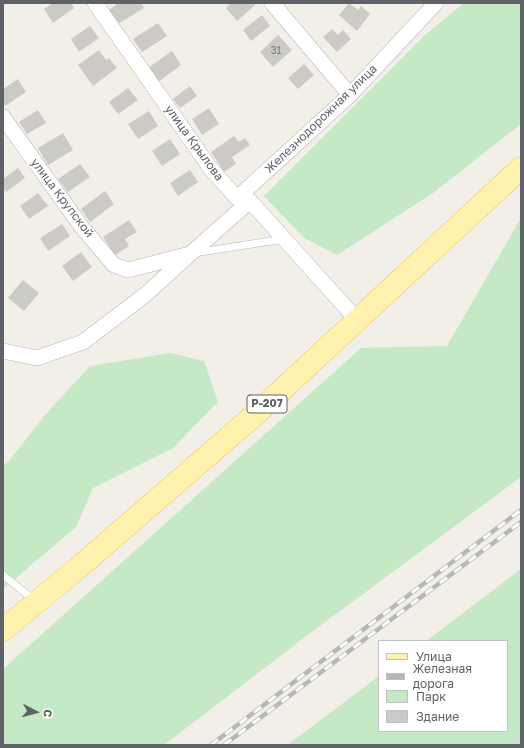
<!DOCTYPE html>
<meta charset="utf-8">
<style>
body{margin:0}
#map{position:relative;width:524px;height:748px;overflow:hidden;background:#f1efe8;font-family:"Golos Text",sans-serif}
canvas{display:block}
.frame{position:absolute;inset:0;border:4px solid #5f6368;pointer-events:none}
.legend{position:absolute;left:378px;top:640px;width:130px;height:92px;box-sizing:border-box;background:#fff;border:1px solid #bfc1c3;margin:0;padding:5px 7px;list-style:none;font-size:12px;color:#5f6368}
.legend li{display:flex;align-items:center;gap:8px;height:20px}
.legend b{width:20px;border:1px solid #bfc1c3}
.north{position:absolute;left:16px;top:692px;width:40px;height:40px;-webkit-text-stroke:3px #fff;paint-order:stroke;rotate:96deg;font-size:11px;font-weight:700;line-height:16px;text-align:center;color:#5f6368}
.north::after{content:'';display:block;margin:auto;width:14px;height:18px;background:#5f6368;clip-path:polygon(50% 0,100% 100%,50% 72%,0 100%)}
</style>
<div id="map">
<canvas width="524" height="748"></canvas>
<div class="frame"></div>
<ul class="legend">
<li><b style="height:5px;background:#fff2af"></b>Улица</li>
<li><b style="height:5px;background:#b6b7b8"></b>Железная дорога</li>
<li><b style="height:11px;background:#c5e8c5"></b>Парк</li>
<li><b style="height:11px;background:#cccac5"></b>Здание</li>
</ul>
<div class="north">С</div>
</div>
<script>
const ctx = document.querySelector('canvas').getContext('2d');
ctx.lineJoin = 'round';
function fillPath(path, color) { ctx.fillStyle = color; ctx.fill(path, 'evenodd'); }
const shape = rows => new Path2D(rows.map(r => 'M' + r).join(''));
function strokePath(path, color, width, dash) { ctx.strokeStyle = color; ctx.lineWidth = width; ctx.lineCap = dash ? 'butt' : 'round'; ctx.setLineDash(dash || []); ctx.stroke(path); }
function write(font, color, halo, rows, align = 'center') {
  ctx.font = font + ' "Golos Text",sans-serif'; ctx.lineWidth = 3; ctx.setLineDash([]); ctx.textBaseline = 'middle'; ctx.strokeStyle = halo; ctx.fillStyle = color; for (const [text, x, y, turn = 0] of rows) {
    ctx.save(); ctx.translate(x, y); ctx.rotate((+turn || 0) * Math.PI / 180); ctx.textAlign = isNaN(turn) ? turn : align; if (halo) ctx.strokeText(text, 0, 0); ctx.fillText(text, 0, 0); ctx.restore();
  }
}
fillPath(shape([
 [464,3,521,3,521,124,433,193,337,255,304,238,264,196,425,35],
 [521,218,521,477,309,634,164,745,3,745,3,669,361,348,447,346],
 [170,353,204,361,218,402,173,448,93,488,76,527,3,589,3,465,10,460,45,415,90,366],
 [521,569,521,745,291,745,290,743,379,676,379,731,507,731,507,641,426,641]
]), '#c5e8c5');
fillPath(shape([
 [53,3,71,3,74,8,53,23,44,9],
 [115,3,141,3,144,8,118,24,109,10,116,5],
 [231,3,253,3,255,5,237,21,226,8],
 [349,3,358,10,361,6,370,14,357,31,339,15],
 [262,15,270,26,251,41,243,30],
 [158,23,167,36,142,52,133,39],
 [90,26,99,38,79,52,71,39],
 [332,29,338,35,343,30,351,39,337,52,323,37],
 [278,35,292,50,273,67,260,52],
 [99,50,106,60,109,58,117,68,93,86,78,65],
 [172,51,181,65,158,82,148,68],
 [304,64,314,75,298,89,288,78],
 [18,79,26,92,5,106,3,102,3,89],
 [190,86,197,96,180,108,173,99],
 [128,88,138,100,118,114,109,102],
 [209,108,219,124,202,135,192,119],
 [38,110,46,123,27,134,19,122],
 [149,111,158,126,138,139,128,124],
 [63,133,73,150,48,165,38,148],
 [234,136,239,142,245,138,250,145,232,157,236,164,224,172,211,152],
 [170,139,180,154,162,166,152,151],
 [80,164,90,177,68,192,58,179],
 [18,168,25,178,6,192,3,187,3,179],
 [190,170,198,182,178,196,170,183],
 [105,191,114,204,90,222,81,209],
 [38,193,48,206,29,219,20,206],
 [129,220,137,232,125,239,129,246,115,255,103,237],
 [62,224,70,236,48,251,40,238],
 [81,252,92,267,73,281,62,266],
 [23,280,39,293,24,311,8,298]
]), '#cccac5');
const lane = shape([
 [194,253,284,239],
 [3,575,34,600]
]);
const street = shape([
 [95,3,211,169,237,198,250,201,358,321],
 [272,3,350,95],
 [3,117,81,226,114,265,128,270,190,254,250,201],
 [237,198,350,95,436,3],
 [3,351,37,358,83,342,145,295,188,256]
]);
const primary = shape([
 [3,630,78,568,258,412,521,168]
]);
strokePath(lane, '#b5b8bc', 8);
strokePath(street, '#b5b8bc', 16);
strokePath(primary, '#f2c960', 23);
strokePath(lane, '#fff', 7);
strokePath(street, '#fff', 15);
strokePath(primary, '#fff2af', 22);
const rail = shape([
 [211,745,521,510],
 [224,745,521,522]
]);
strokePath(rail, '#b6b7b8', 4.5);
strokePath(rail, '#fff', 3, [9]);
write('10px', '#7a7d7f', null, [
 ["31",276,51]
]);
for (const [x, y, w] of [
 [267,404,40]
]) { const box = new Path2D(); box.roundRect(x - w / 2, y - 9, w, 18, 3); ctx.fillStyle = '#fff'; ctx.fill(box); strokePath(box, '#5f6368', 1); }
write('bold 11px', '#5f6368', null, [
 ["Р-207",267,404]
]);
write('12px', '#5f6368', '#fff', [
 ["Железнодорожная улица",321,119,-44],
 ["улица Крылова",194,143,54],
 ["улица Крупской",62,198,53]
]);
</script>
